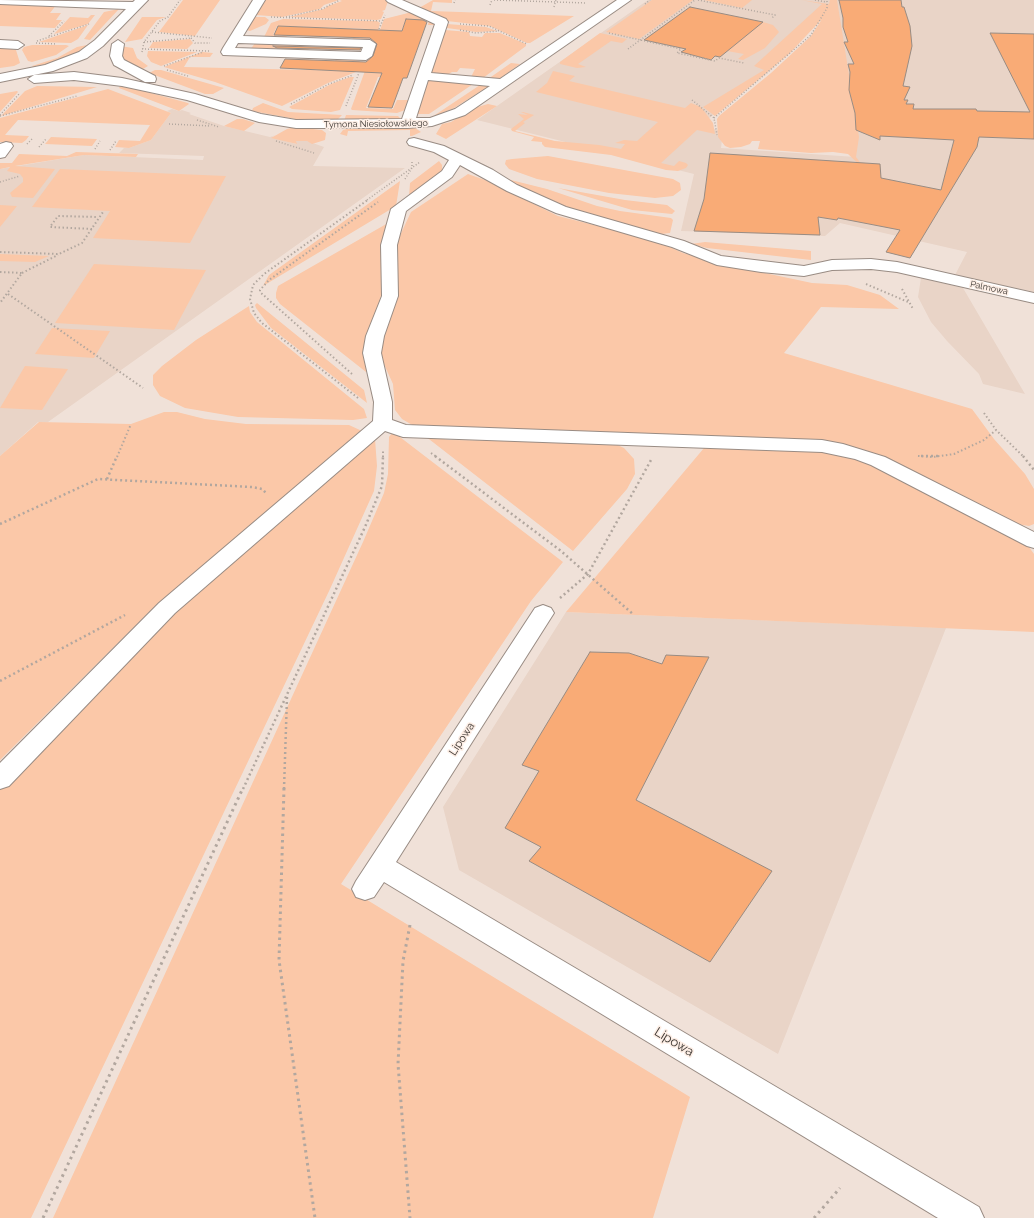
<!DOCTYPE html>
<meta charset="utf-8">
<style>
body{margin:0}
canvas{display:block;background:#f0e1d8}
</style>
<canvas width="1034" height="1218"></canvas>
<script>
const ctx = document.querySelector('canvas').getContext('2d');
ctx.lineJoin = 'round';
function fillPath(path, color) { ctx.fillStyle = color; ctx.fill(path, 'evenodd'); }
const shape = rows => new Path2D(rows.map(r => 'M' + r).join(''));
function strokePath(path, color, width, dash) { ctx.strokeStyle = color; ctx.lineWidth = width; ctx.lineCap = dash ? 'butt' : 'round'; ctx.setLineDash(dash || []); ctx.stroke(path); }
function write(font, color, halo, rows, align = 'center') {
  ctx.font = font + ' Raleway,sans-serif'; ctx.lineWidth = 3; ctx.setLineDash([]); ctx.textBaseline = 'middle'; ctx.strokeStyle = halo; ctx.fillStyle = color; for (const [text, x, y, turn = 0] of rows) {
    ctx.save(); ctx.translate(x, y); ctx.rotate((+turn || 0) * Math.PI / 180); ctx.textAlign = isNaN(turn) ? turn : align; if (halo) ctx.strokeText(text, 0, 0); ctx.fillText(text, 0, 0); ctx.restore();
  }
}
fillPath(shape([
 [648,0,1034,0,1034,292,955,275,967,252,840,223,825,236,681,231,694,174,477,120],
 [827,9,856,157,721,148,723,131,699,126,771,70],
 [172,109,179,111,182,110,191,113,189,114,224,126,270,137,276,135,272,137,296,144,296,141,307,141,324,147,313,166,405,168,48,422,38,422,0,456,0,169,84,155,203,160,204,156,119,153,124,148,129,148,151,140,171,113,167,111],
 [921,278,963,288,1025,394,983,384,979,374,947,341,931,322,918,297],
 [566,612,946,628,778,1054,459,870,443,807]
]), '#e9d4c7');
fillPath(shape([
 [183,0,220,0,195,36,159,32],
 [264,0,387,0,388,1,385,10,382,11,384,12,381,19,377,20,289,17,324,9,328,6,342,1,339,0,324,5,320,9,282,17,256,15],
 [433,0,452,0,452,3,433,2,431,11,574,16,530,43,527,43,490,26,447,21,419,8],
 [652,0,693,0,639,39,606,32],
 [704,0,752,0,742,8],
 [801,0,829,4,830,0,837,0,859,137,856,157,868,173,848,154,833,152,811,153,758,149,760,141,752,141,750,144,741,147,730,148,725,146,718,137,717,119,719,116,771,73,811,36,822,19,790,53,715,116,703,107,764,70,754,66,822,4],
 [0,2,57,4,50,13,61,13,56,20,62,20,55,28,0,26],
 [119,9,90,40,84,39,104,12],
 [408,13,413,13,437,22,435,25,428,25,429,20,406,20,382,77,378,77,366,108,393,109,397,100,408,100,405,110,397,113,352,110,351,109,384,19],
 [91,15,95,15,88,24,54,34,70,17,88,18],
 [142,17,166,17,157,20,142,39,125,42],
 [254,17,265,17,269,20,266,24,250,31,247,30],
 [283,19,377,21,380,23,377,35,373,38,351,41,353,38,366,38,370,29,277,26,273,35,287,36,284,40,263,39,271,23],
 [763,22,773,25,779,32,765,48,743,60,738,59,744,54,727,51],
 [447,24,486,27,497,31,476,32,447,28],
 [88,25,78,39,71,43,39,42],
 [445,30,469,32,470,36,482,37,485,33,500,33,526,44,526,46,483,78,471,77,475,69,460,68,457,72,452,72,447,75,431,74],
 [600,33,627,39,622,43,611,41,578,64,586,67,577,68,560,64,560,62],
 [190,39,193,43,187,49,149,48,153,42],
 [255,43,301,45,315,53,250,50],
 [32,45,66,45,69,46,56,55,32,62,28,61,22,50,24,47],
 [87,45,77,53,45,66,34,68,32,66,57,58,77,47],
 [120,46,133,48,137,58,148,66,141,70,124,60,121,56],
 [0,47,16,50,20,63,14,66,0,68],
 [148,51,197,52,161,66,151,62,147,56],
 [202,52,213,53,210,57,190,57,184,67,354,71,358,62,335,61,337,57,360,61,356,72,328,83,282,106,215,82,164,67],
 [511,63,520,64,499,79,488,79],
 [155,70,161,70,224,88,213,94,205,94,149,73],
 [553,71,575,76,569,81,685,108,691,103,701,107,713,123,715,134,697,130,661,163,674,166,679,161,686,163,688,165,686,168,678,171,666,170,611,155,545,147,542,144,542,142,531,141,534,137,512,131,511,129,524,119,518,114,528,115,521,112,523,112,534,115,523,122,525,123,515,131,555,141,599,145,621,149,625,144,615,143,624,140,637,141,658,122,536,92,547,83],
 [350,77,354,77,340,110,331,112,292,109,289,107,331,84],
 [430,80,476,82,429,114,415,114,428,81],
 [483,83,489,86,454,108,432,117],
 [121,85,188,103,189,104,179,111,119,88],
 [37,86,97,87,1,116,25,91],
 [108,89,171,113,151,140,129,148,115,147,119,140,140,141,150,125,18,120,5,135,29,136,26,140,22,143,0,142,0,118],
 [17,91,18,92,0,112,0,94],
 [263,103,288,112,342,115,336,121,301,120,252,111,253,108],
 [488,104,497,106,446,139,436,134,442,124,451,122,474,108],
 [346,115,398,116,401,119,397,121,344,121],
 [237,119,243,119,255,123,244,131,224,126],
 [295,127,322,130,326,133,325,140,312,144,307,141,296,141,297,144,271,138,287,129],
 [415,128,421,132,412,136,410,136,410,130,348,131,347,136,340,134,343,130,347,129],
 [51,137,97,139,92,146,45,144],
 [76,152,138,154,136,157,84,155,15,166,55,169,33,198,12,197,10,193,23,182,23,178,20,174,7,171,10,167,0,169,0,163,12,163,19,154,67,156],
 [548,156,673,179,680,183,681,190,673,196,655,198,609,193,537,179,509,169,505,164,506,160,512,159],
 [439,161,442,165,442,172,409,197,410,183],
 [60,169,226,176,190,243,93,238,110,211,32,207],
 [468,174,485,180,558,216,654,240,683,253,727,265,812,283,847,285,880,295,899,309,821,307,784,353,972,409,994,439,1025,474,1034,489,1034,524,1029,526,1017,524,882,457,868,451,846,445,414,426,402,419,395,410,393,384,383,362,381,351,382,339,395,306,396,244,411,212],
 [503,178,547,189,597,206,620,211,671,218,673,220,670,233,661,234,639,230,586,214,551,202],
 [400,181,396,206,263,286,269,275],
 [558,188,625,200,667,205,675,211,672,214,632,210],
 [0,205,17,206,0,227],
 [388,223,383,285,366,372,280,304,276,298,276,293,278,286],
 [705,242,811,251,811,260,707,248,691,244],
 [0,254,49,256,35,262,0,261],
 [94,264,206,270,174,330,55,323],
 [257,303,364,390,367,403,271,328,256,308,255,305],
 [249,306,250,312,257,322,364,409,367,418,353,420,238,417,185,408,160,396,153,385,153,375,162,366,196,340],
 [52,328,110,331,94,358,35,354],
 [25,366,68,369,42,410,0,408],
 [164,412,177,412,205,419,246,424,349,425,362,431,157,604,0,760,0,456,39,422,131,424],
 [392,433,396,434,563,562,531,601,341,884,690,1097,653,1218,53,1218,363,542,384,493,388,474,389,437],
 [425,436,449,440,611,442,624,448,634,459,635,474,627,489,573,551],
 [375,439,377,466,374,491,330,589,31,1218,0,1218,0,789,171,611],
 [704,448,818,450,863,460,1026,543,1034,554,1034,632,566,612]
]), '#fbc8a8');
const building = shape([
 [839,0,901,0,902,7,904,7,910,26,912,46,903,86,910,87,904,100,908,100,906,104,914,104,913,109,976,109,977,111,1030,112,990,33,1034,34,1034,139,979,137,977,147,910,258,886,252,900,230,838,218,837,220,818,217,820,235,694,231,704,199,710,153,880,164,881,178,941,190,954,140,880,136,880,140,856,130,855,113,849,90,850,72,848,64,854,64,844,42,848,42,843,27,843,18,839,0],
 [690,7,763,22,720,57,715,56,711,60,681,52,686,49,644,40,690,7],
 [406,19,423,20,427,22,407,78,403,78,392,108,368,107,382,73,280,68,285,59,366,62,373,56,377,44,370,38,274,35,278,26,402,31,406,19],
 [273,46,361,48,360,50,277,48,273,46],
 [590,652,629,653,662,664,666,655,709,657,636,800,772,871,710,962,529,861,541,847,505,828,539,771,522,765,590,652]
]);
fillPath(building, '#f9ab76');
strokePath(building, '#998c83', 1);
const minor = shape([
 [0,0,133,2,135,0,148,0,103,46,87,58,53,71,0,82,0,74,45,65,79,52,95,40,126,9,0,4,0,0],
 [253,0,265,0,243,36,370,40,376,44,372,56,366,60,223,55,221,52,223,48,253,0],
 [238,43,363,47,361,52,235,48,238,43],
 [386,0,402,0,446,19,448,22,431,73,500,79,617,0,631,0,465,115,432,126,407,128,296,128,259,122,187,100,122,86,74,80,34,83,28,79,34,75,74,72,122,78,195,94,261,114,296,120,402,119,435,24,388,2,386,0],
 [428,80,490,86,455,109,430,118,416,118,428,80],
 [0,40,18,41,24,45,18,49,0,48,0,40],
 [118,40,124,44,122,56,124,60,155,76,156,79,155,82,145,82,114,65,110,56,112,44,118,40],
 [414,138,444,146,493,170,517,185,566,207,684,241,721,256,804,266,832,260,871,259,897,262,1034,293,1034,303,897,272,871,269,832,270,804,276,761,272,717,265,672,247,556,213,507,191,460,165,452,177,406,211,397,245,398,296,384,336,381,353,392,402,392,420,406,425,822,440,843,444,885,457,1034,532,1034,548,1027,546,871,465,855,459,822,452,403,437,385,431,175,613,9,786,0,789,0,763,159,603,373,421,374,402,363,353,366,336,382,296,381,245,391,209,442,171,449,160,434,152,409,145,407,142,409,139,414,138],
 [6,142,11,143,13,146,5,157,0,158,0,144,6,142],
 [543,605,551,608,554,613,396,862,979,1207,984,1218,938,1218,384,882,374,897,365,900,356,897,352,889,356,881,535,608,543,605]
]);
strokePath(minor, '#998c84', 2);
strokePath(shape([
 [494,0,587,3],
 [698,0,775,15,772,18],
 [815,0,827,2],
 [454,3,455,0],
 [645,4,650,0],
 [490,5,492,0],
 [554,7,556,0],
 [271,17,382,21],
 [286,17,322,9,340,0],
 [460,24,489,26,527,44],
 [379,29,385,15],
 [460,30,476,33,499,31],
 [152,32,212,38],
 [609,33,681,49,677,53,715,61,719,58,744,63],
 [49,36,64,21],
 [191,38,195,43,210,43],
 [37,41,89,24],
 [144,42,192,38],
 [36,43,57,44],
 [142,49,209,51],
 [628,49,695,0],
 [142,52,144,42,160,21,168,17,180,0],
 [164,66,203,52],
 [167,70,188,76],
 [692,100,714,118,717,135],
 [291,104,329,84,353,75],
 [346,106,359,73],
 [0,115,20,93],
 [0,116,77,96],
 [714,118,811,35,827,8,827,0],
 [197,120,219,127],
 [169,124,211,126],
 [276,141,314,153],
 [27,144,32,139],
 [39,147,46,139],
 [95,149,100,141],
 [110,150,116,141],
 [405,179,412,168,412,160],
 [0,182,20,176],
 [367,200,420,162]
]), '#b2a79f', 1.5, [1, 2]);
strokePath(shape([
 [92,229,50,227,58,216,98,217],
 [0,252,59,254,82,243,103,212],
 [0,272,22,273,0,303],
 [22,273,58,255],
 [866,284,908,302],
 [902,289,913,309],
 [8,294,143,388],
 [352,374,260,292,260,290,269,280,378,202],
 [358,398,262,323,254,313,250,299,253,285,264,274,369,199],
 [984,413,996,430,1024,457],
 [431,453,437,457],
 [918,456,933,457,954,454,984,440,996,430],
 [117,457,131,424],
 [383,457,383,451]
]), '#b2a79f', 2, [1.5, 2.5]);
strokePath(shape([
 [435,456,561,551,634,615],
 [921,456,939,456],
 [1023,456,1034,470],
 [107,479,117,456],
 [0,524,98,479,252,487,262,489,267,494],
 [560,598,588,574,651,460],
 [0,681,125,615],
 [243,789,365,527,382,486,383,456],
 [284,789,287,697]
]), '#b2a79f', 2.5, [2, 3]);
strokePath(shape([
 [284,788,279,960,315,1218],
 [410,925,403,961,398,1064,410,1218],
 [43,1218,243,788],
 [814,1218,840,1188]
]), '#b2a79f', 3, [2.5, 4]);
fillPath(minor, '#fff');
write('9px', '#3c3733', '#fdeee5', [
 ["Tymona Niesiołowskiego",376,124,-1],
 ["Palmowa",989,288,12]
]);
write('11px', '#3c3733', '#fdeee5', [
 ["Lipowa",462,739,-57]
]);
write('13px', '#3c3733', '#fdeee5', [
 ["Lipowa",674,1042,31]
]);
</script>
